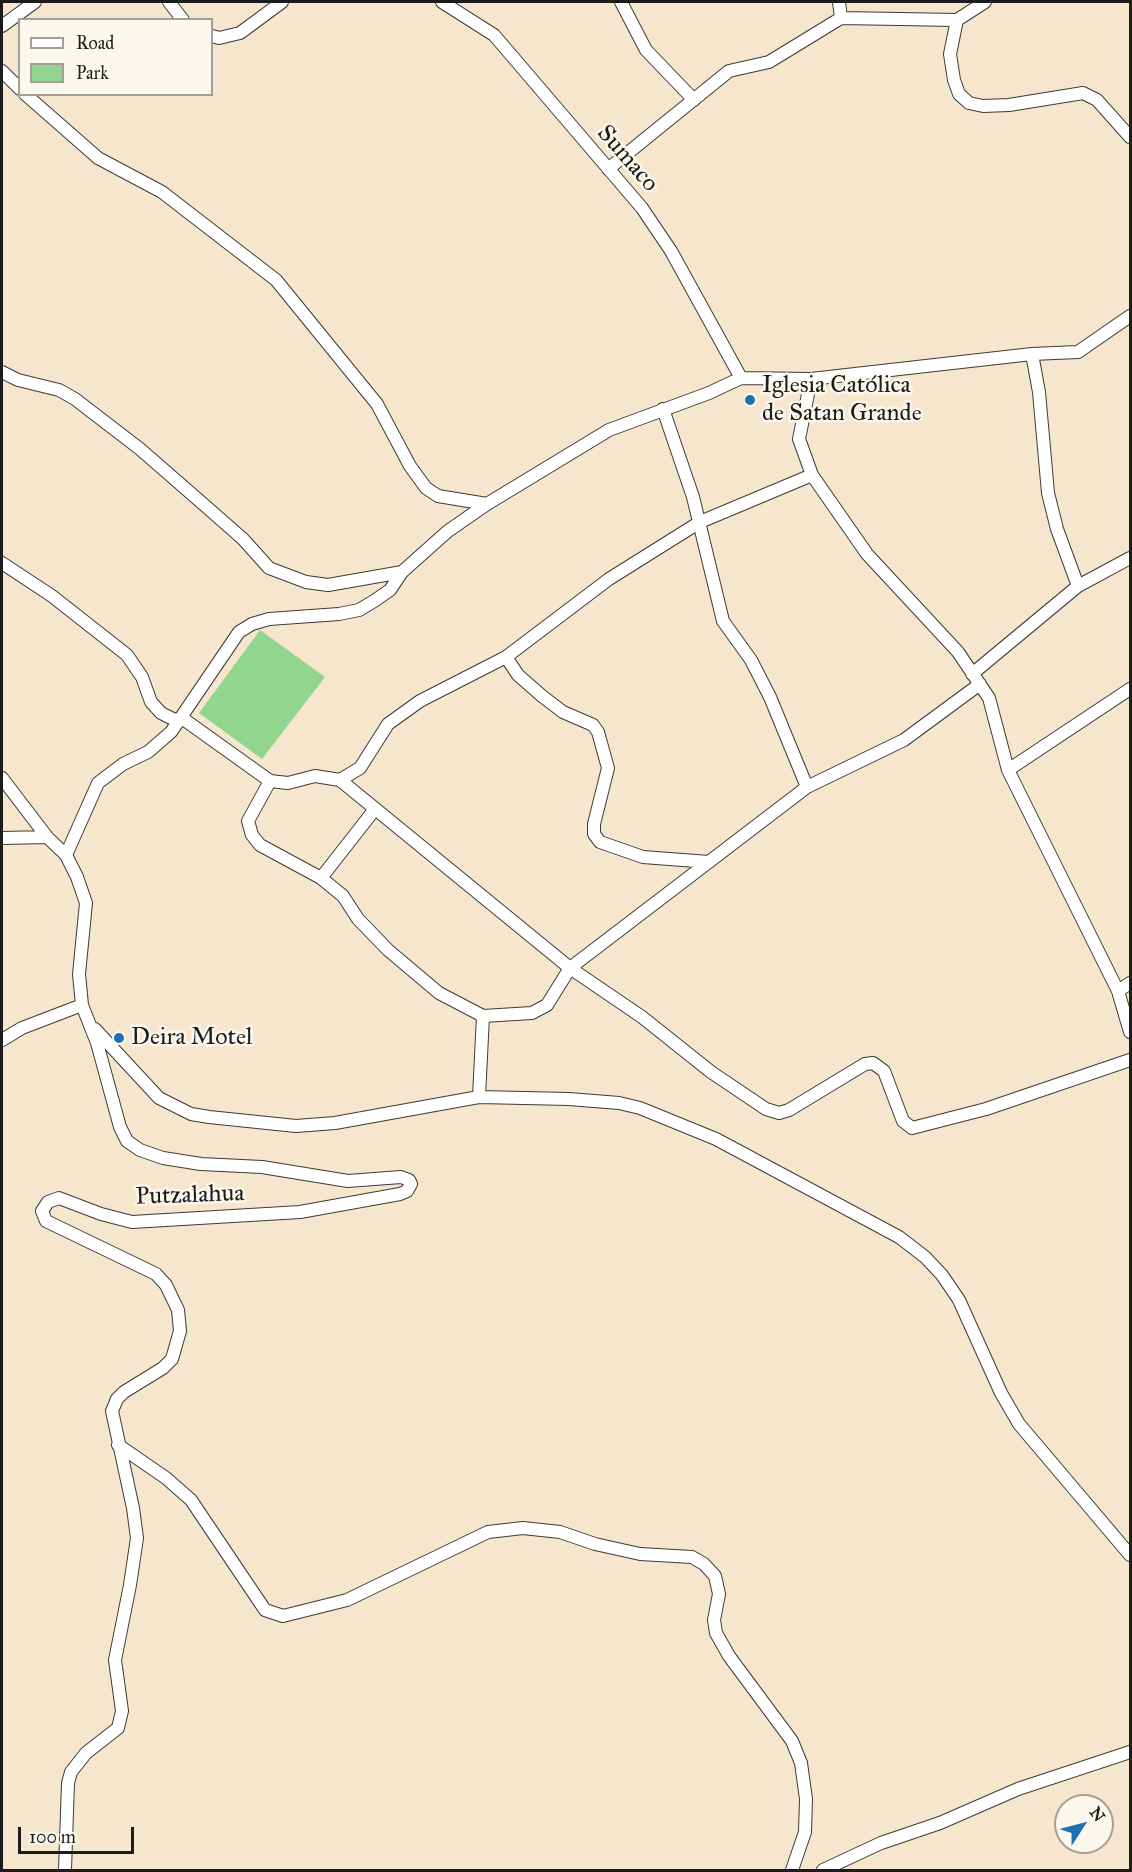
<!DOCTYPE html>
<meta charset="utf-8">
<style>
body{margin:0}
#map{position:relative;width:1132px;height:1872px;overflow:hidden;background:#f6e6ce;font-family:"IM FELL Great Primer",serif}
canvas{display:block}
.frame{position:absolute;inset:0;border:3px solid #1c1c1c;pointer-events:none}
.legend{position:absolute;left:18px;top:18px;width:195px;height:78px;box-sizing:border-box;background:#fbf7ec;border:2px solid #a29f99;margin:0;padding:8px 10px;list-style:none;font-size:18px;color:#1c1c1c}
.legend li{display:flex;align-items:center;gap:12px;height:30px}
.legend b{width:30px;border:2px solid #a29f99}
.north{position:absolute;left:1054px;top:1794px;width:60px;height:60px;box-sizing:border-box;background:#fbf7ec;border:2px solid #a29f99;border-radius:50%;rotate:54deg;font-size:16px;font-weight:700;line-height:24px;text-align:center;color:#1c1c1c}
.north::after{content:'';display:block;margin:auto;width:21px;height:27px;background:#1f6fb2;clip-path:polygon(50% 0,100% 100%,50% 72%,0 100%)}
.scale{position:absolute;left:18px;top:1827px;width:116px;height:27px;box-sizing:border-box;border:3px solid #1c1c1c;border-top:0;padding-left:8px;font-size:18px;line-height:21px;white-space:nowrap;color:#1c1c1c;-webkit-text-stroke:4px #fbf7ec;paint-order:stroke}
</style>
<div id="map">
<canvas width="1132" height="1872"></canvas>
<div class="frame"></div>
<ul class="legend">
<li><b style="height:8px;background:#fff"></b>Road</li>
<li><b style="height:16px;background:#91d58e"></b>Park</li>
</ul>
<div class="north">N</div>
<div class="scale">100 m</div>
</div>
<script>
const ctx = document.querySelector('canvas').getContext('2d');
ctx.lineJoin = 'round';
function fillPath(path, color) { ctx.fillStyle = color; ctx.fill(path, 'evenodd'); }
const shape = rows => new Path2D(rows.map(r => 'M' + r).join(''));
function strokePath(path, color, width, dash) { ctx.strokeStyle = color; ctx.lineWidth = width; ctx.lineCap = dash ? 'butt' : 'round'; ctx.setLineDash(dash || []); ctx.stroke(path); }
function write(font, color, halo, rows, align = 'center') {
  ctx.font = font + ' "IM FELL Great Primer",serif'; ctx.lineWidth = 5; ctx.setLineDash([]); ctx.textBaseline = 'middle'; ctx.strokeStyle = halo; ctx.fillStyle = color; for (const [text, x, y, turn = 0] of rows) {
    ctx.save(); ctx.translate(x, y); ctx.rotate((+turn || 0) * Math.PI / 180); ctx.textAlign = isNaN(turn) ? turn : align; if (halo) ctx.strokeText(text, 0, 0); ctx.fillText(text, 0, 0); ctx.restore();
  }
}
fillPath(shape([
 [260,630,325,677,262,759,199,713]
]), '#91d58e');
const minor = shape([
 [169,2,183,20],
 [442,2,494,35,642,208,671,251,741,378],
 [621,2,646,50,694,100],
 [841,18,957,20,985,2],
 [957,20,950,54,954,80,959,94,969,103,983,106,1009,105,1083,93,1097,100,1130,137],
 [2,26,35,2],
 [212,36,219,38,240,33,282,2],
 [2,71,20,89],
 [25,94,98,158,162,192,276,280,377,404,410,466,426,488,438,496,487,504],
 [608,169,729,71,769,62,841,18,839,2],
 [1032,354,1039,392,1048,493,1057,529,1078,586],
 [2,372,18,380,59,390,75,399,140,449,202,503,243,539,269,568,306,582,328,585,402,572],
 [811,379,799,439,812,475,867,554,958,652,989,698,1008,770,1118,991,1130,1032],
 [663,409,693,497,723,621,751,660,770,697,807,787],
 [2,563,52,596,127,655,142,677,151,702,161,713,175,720,182,718,270,781,248,821,252,835,260,845,321,878,343,896,358,919,388,950,439,993,483,1016,532,1013,547,1005,570,968,807,787,904,740,980,684],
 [506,657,518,675,542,696,563,712,593,725,598,732,608,768,594,824,594,834,600,842,643,857,709,862],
 [972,674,1078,586,1130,558],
 [1008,770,1130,689],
 [2,778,47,837,66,855,77,877,86,903,79,974,82,1005,97,1043,120,1127,127,1141,140,1150,163,1158,201,1164,262,1167,348,1181,401,1177,409,1180,411,1184,407,1191,400,1194,300,1212,132,1222,101,1214,59,1198,48,1202,42,1211,46,1221,156,1274,166,1285,178,1310,180,1331,172,1359,163,1368,124,1392,117,1399,112,1411,133,1508,137,1538,130,1585,115,1660,122,1711,118,1728,86,1753,71,1772,68,1783,65,1870],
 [340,780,360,768,388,724,420,701,506,657,609,579,700,522,812,475],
 [270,781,288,783,315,776,340,780,570,968,642,1017,711,1072,766,1109,779,1113,789,1110,865,1064,873,1063,884,1071,903,1121,912,1128,986,1109,1130,1060],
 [2,838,47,837],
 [66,855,98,783,123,764,148,752,171,732,239,632,252,624,269,619,339,614,359,610,374,601,390,590,402,572,448,531,487,504,609,430,709,393,741,378,811,379,1032,354,1078,352,1130,316],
 [321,878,375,809],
 [1118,991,1130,983],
 [95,1029,159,1098,191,1114,209,1117,296,1126,335,1123,479,1097,569,1099,619,1103,640,1108,716,1139,899,1237,925,1257,942,1275,959,1300,1001,1393,1019,1424,1130,1555],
 [2,1040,22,1028,82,1005],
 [479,1097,483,1016],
 [118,1445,166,1478,191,1500,265,1610,283,1616,347,1600,488,1532,523,1528,560,1532,595,1544,640,1554,692,1557,704,1564,715,1576,719,1594,714,1620,716,1633,729,1656,792,1741,801,1763,806,1799,805,1832,792,1870],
 [823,1870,881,1843,940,1823,1018,1789,1130,1752]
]);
strokePath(minor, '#3d3a37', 14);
strokePath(minor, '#fff', 12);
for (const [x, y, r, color] of [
 [750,400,6,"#1f6fb2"],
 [119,1038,6,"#1f6fb2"]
]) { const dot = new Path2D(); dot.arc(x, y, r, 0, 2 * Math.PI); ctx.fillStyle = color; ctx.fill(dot); strokePath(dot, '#fbf7ec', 2); }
write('24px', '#1c1c1c', '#fbf7ec', [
 ["Sumaco",627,159,49],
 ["Putzalahua",190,1196,-2]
]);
write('24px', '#1c1c1c', '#fbf7ec', [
 ["Iglesia Católica",762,386],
 ["de Satan Grande",762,414],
 ["Deira Motel",131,1038]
], 'left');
</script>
